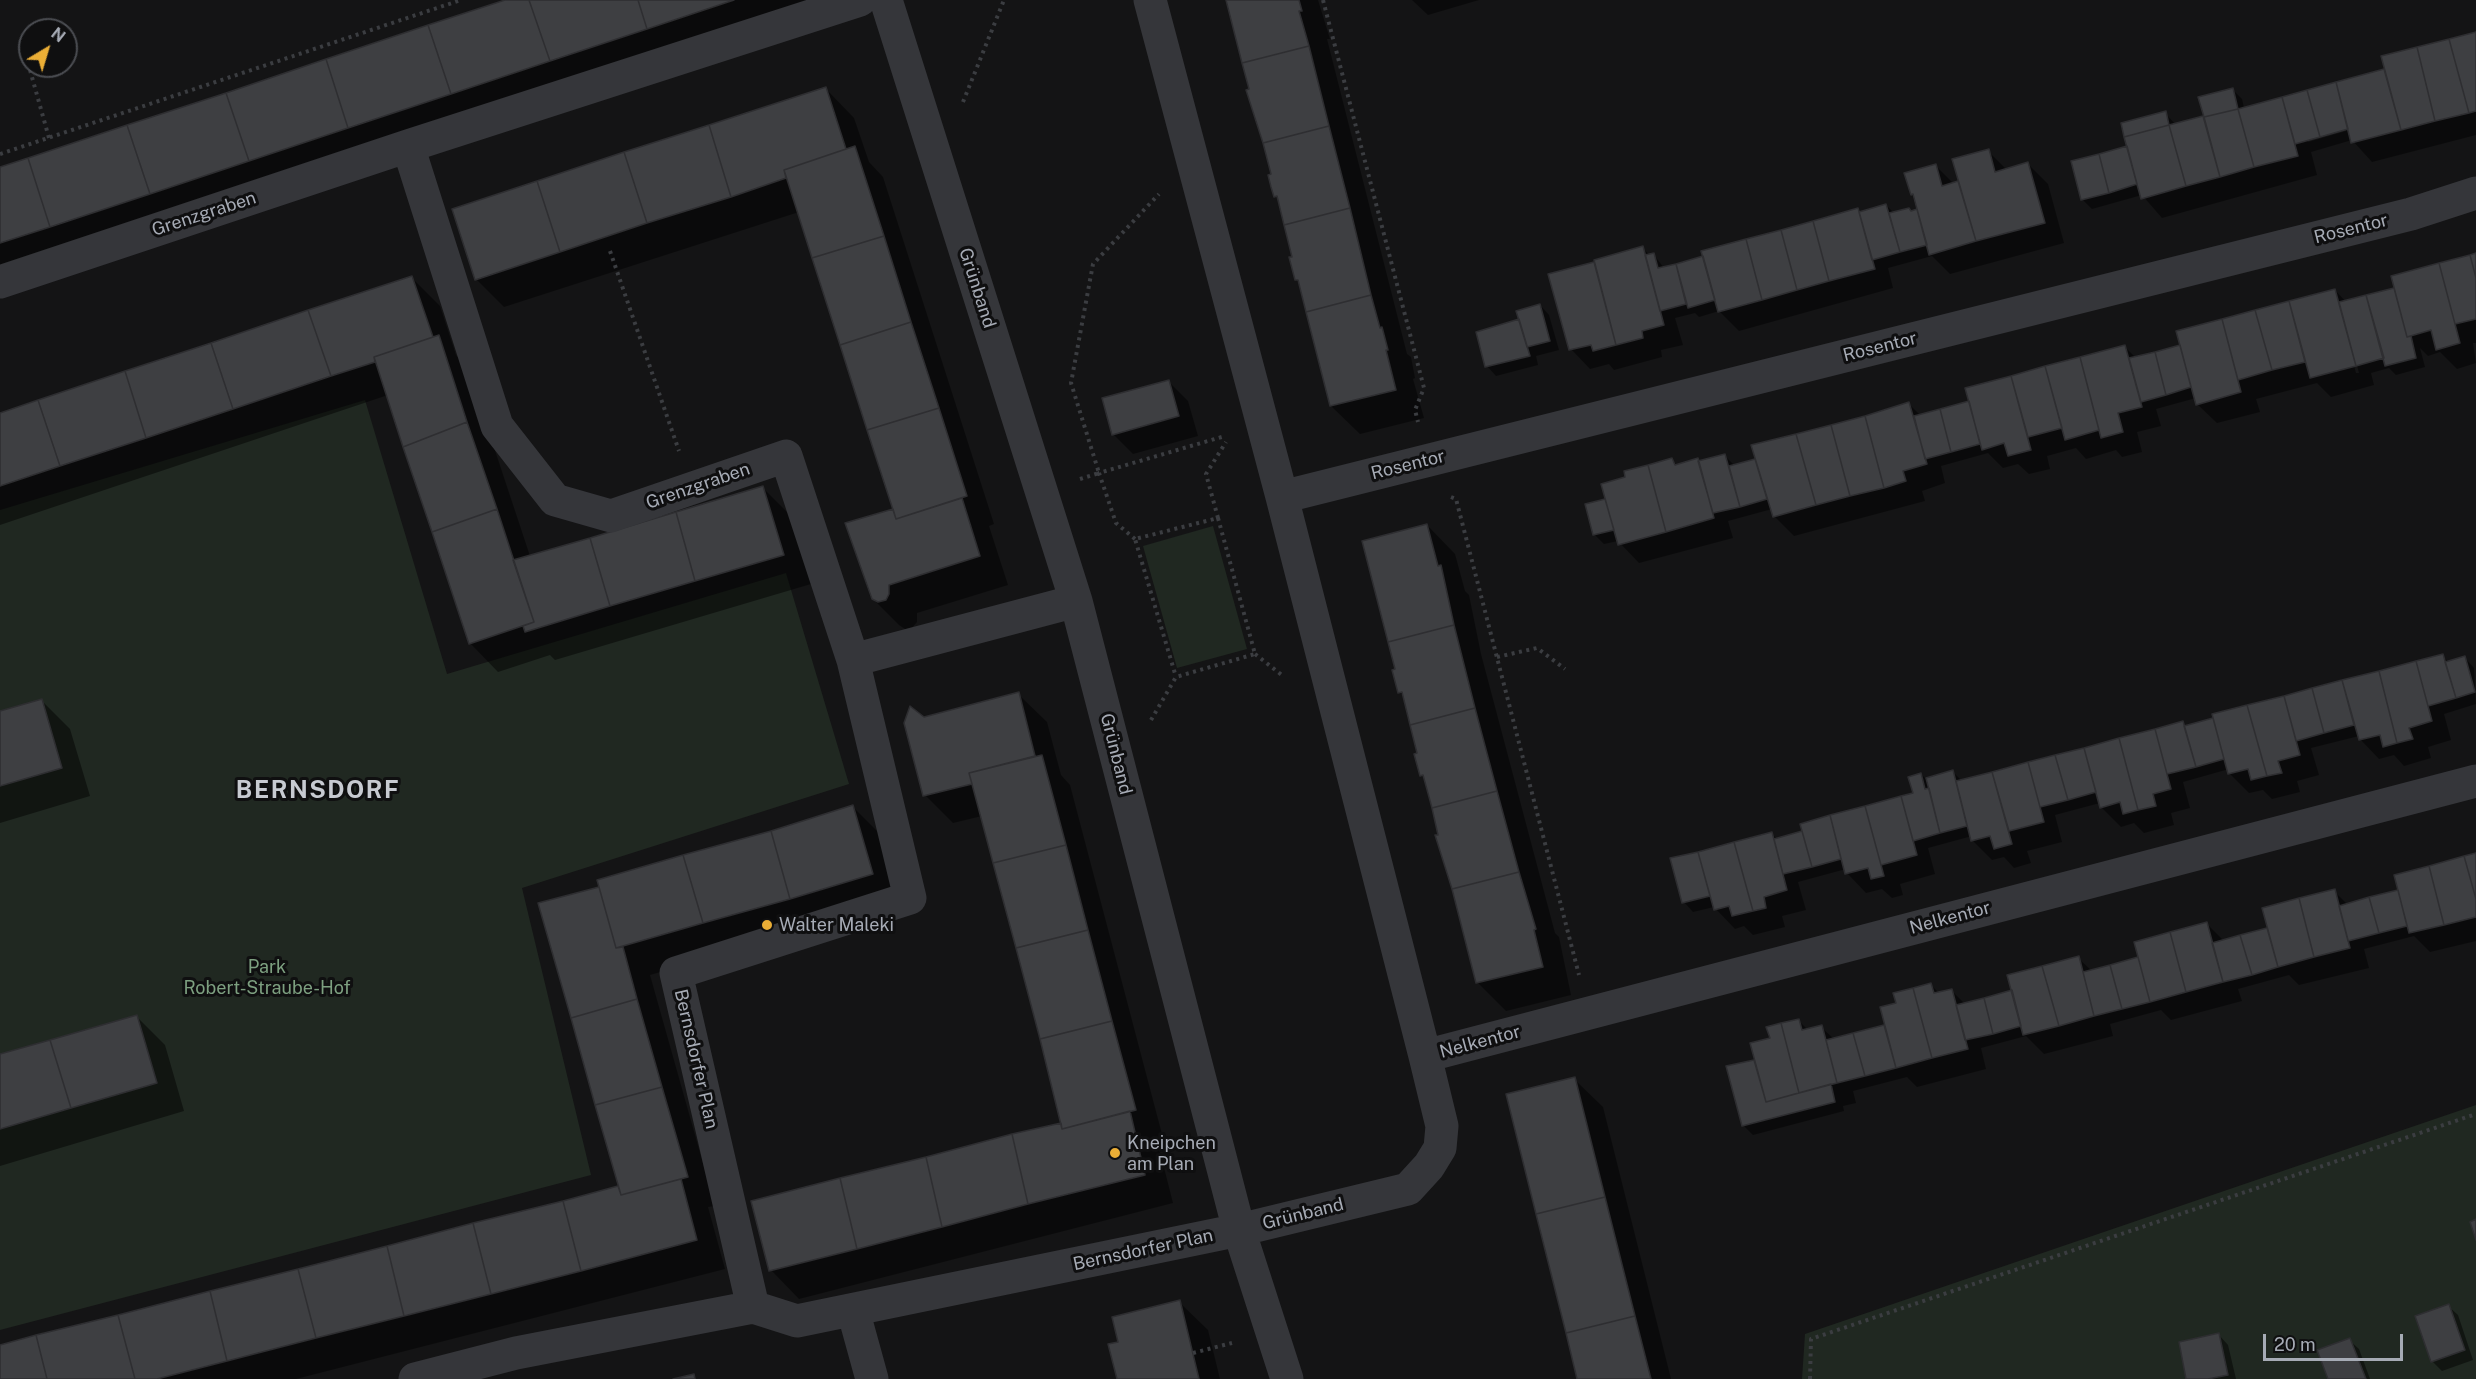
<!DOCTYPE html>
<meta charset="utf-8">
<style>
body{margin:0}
#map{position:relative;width:2476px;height:1379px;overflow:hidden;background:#141415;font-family:"Public Sans",sans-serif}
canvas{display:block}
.north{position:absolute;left:18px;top:18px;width:60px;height:60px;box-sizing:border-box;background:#0f0f10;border:2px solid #4b4d52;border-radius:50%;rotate:38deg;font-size:16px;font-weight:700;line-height:24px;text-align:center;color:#a6abb5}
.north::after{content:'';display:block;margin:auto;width:21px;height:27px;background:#ebae36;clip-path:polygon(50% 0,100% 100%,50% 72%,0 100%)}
.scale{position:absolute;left:2263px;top:1334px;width:140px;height:27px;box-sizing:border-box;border:3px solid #a6abb5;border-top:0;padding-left:8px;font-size:18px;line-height:21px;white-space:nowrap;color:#a6abb5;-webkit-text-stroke:4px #0f0f10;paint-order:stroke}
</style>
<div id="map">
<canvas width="2476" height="1379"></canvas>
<div class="north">N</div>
<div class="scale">20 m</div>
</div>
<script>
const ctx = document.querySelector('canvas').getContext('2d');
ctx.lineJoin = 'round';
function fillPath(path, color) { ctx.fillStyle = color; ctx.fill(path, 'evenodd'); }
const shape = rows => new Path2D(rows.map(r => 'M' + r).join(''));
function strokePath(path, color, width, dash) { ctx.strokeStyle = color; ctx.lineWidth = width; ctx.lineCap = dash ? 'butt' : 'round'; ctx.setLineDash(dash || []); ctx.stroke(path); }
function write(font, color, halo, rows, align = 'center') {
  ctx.font = font + ' "Public Sans",sans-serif'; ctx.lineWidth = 6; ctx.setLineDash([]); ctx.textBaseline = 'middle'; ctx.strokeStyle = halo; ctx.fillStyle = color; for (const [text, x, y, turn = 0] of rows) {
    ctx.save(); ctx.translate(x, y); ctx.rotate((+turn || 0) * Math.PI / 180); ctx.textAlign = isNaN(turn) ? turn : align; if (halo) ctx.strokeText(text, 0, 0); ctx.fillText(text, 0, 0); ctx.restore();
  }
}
fillPath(shape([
 [365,400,447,674,786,573,849,784,522,888,591,1175,0,1330,0,510],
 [1213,526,1247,649,1177,668,1143,546],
 [2476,1105,2476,1379,1802,1379,1805,1334]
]), '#202821');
fillPath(shape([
 [510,0,849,0,0,281,0,169],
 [1228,0,1318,0,1330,39,1327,39,1407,354,1411,357,1415,378,1413,379,1424,418,1360,434,1331,406,1300,284,1296,280,1294,258,1279,200,1275,196,1273,175],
 [1412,0,1479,0,1428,15],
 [2476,34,2476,135,2372,162,2352,140,2311,152,2317,175,2162,218,2142,195,2092,209,2082,199,2129,147,2165,113,2176,125,2205,118,2233,90,2242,99,2244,108,2283,98,2386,70],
 [2346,128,2346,131,2308,142,2308,139],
 [826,89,854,118,869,162,883,177,994,524,989,526,1008,585,917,613,917,622,911,629,905,629,899,625,870,596,847,524,894,510,799,212,504,307,476,279],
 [1988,151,2007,170,2028,164,2048,184,2064,243,1950,274,1932,256,1888,268,1893,288,1739,331,1719,311,1699,317,1695,313,1675,318,1683,345,1661,350,1662,357,1614,370,1609,364,1590,369,1571,349,1550,275,1642,248,1650,255,1654,255,1664,268,1857,210,1860,213,1886,205,1894,213,1911,212,1917,211,1906,174,1935,165,1954,184,1960,182],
 [2476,255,2476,343,2473,343,2476,363,2457,369,2440,352,2428,356,2420,348,2425,367,2396,375,2389,368,2371,373,2374,385,2331,397,2317,383,2256,399,2260,412,2217,423,2197,404,2196,398,2156,409,2161,426,2137,432,2142,452,2122,457,2116,450,2086,459,2076,448,2047,456,2050,469,2029,474,2018,464,2003,468,1988,453,1941,466,1945,483,1922,491,1925,501,1794,536,1774,516,1772,509,1728,521,1733,538,1639,563,1618,541,1604,544,1594,534,1587,505,1607,500,1672,460,1678,466,1725,456,1735,466,1755,461,1759,465,1753,446,1909,404,1921,416,1970,403,1967,389,2125,347,2136,358,2182,346,2178,332,2335,290,2346,302,2396,290],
 [2340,311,2343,311,2359,373,2356,373],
 [411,277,440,306,456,355,467,366,530,556,763,488,791,516,811,584,555,660,550,655,498,672,470,643,388,395,0,525,0,414],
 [1540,305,1549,315,1559,350,1536,356,1538,365,1496,376,1487,366,1521,321],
 [1169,382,1188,401,1198,436,1133,454,1113,434],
 [1427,525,1455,554,1465,591,1469,595,1481,654,1555,933,1559,937,1571,995,1506,1011,1478,983,1425,779,1421,775,1419,754,1405,697,1399,692,1397,670],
 [2442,656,2449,662,2465,658,2474,668,2476,704,2444,714,2451,740,2428,747,2431,758,2404,766,2394,755,2379,759,2360,739,2359,736,2311,748,2319,775,2297,781,2300,792,2272,799,2263,790,2249,793,2230,774,2229,769,2183,782,2190,808,2171,813,2174,825,2144,833,2134,823,2121,827,2101,807,2100,803,2055,815,2062,842,2027,851,2031,863,2014,868,2004,857,1992,860,1973,841,1972,836,1928,848,1935,874,1900,884,1903,895,1892,898,1882,889,1866,893,1847,873,1846,869,1798,882,1806,910,1782,916,1785,927,1753,935,1744,926,1735,929,1714,907,1693,912,1684,902,1698,853,1700,855,1772,834,1777,839,1804,832,1802,825,1915,794,1921,774,1929,782,1953,772,1962,781,2183,723,2187,727,2215,720,2214,716],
 [1018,694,1047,722,1061,775,1070,785,1163,1138,1157,1140,1173,1203,799,1299,771,1270,1063,1124,982,816,953,823,925,795,924,719],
 [42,701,70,729,90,796,0,823,0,713],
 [853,807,881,835,901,903,650,975,715,1206,708,1207,725,1269,296,1379,0,1379,0,1347,620,1187,599,881],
 [2476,855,2476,941,2430,952,2414,936,2364,949,2369,968,2299,985,2289,975,2238,989,2242,1001,2171,1020,2161,1010,2110,1024,2113,1036,2044,1054,2026,1036,1981,1048,1986,1069,1917,1087,1907,1077,1853,1091,1856,1103,1843,1106,1844,1111,1753,1135,1744,1126,1728,1068,1754,1061,1757,1065,1771,1039,1798,1020,1808,1030,1821,1027,1834,1039,1884,1026,1887,1030,1898,1004,1931,985,1939,993,1951,990,1965,1004,2013,991,2078,958,2092,971,2140,958,2207,924,2224,941,2269,929,2334,891,2348,905,2399,891],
 [136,1016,165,1045,184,1111,0,1166,0,1056],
 [1574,1079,1603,1107,1671,1379,1579,1379],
 [1179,1302,1208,1330,1220,1379,1119,1379,1120,1343],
 [2448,1306,2458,1315,2473,1360,2442,1371,2433,1362,2417,1317],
 [2219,1335,2228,1345,2236,1379,2188,1379],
 [2349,1340,2359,1349,2370,1379,2330,1379]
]), '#0007');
const building = shape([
 [505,0,529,0,550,61,451,94,428,25,505,0],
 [529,0,638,0,647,29,550,61,529,0],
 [638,0,734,0,647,29,638,0],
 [1226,0,1299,0,1302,11,1299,11,1309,46,1242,63,1226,0],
 [428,25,451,94,348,128,326,59,428,25],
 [2476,32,2476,111,2469,113,2449,39,2476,32],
 [2449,39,2469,113,2435,121,2417,47,2449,39],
 [1309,46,1329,126,1263,143,1246,90,1249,89,1242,63,1309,46],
 [2417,47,2435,121,2401,130,2381,56,2417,47],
 [326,59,348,128,249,161,226,93,326,59],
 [2384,69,2401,130,2351,143,2336,82,2384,69],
 [2336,82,2348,129,2320,137,2307,90,2336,82],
 [826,87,846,149,784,170,786,178,731,197,709,125,826,87],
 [2233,88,2238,109,2204,117,2198,97,2233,88],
 [2307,90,2320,137,2295,144,2282,97,2307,90],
 [226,93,249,161,150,194,127,125,226,93],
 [2282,97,2298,156,2254,167,2238,109,2282,97],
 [2238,109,2254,167,2220,177,2204,117,2238,109],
 [2166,111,2169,125,2124,137,2121,123,2166,111],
 [2203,116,2220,177,2186,186,2169,125,2203,116],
 [127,125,150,194,50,227,28,158,127,125],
 [709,125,731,197,647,223,624,152,709,125],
 [2169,125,2186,186,2141,199,2124,137,2169,125],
 [1329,126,1350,208,1284,225,1277,196,1274,197,1271,187,1268,175,1271,174,1263,143,1329,126],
 [855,146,884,236,812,258,784,170,855,146],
 [2127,146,2137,184,2109,193,2099,154,2127,146],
 [1989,149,1995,172,2028,162,2045,223,1976,241,1952,159,1989,149],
 [624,152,647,223,560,252,537,181,624,152],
 [2099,154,2109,193,2081,200,2071,161,2099,154],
 [28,158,50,227,0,243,0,167,28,158],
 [1936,164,1942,186,1958,181,1976,241,1929,255,1913,194,1911,195,1904,173,1936,164],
 [537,181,560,252,475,280,452,209,537,181],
 [1886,204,1900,252,1872,260,1859,212,1886,204],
 [1350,208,1371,295,1306,312,1298,280,1295,280,1289,257,1292,257,1284,225,1350,208],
 [1858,208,1875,269,1829,281,1813,221,1858,208],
 [1909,208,1911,211,1917,209,1927,245,1900,252,1889,213,1909,208],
 [1813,221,1829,281,1797,290,1781,230,1813,221],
 [1781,230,1797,290,1762,300,1746,239,1781,230],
 [884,236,911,322,840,345,812,258,884,236],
 [1746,239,1762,300,1718,312,1701,251,1746,239],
 [1643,246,1664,325,1642,331,1643,338,1616,345,1594,260,1643,246],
 [1654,253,1658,268,1676,264,1686,304,1660,311,1645,255,1654,253],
 [2476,253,2476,278,2470,255,2476,253],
 [2470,255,2476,278,2476,319,2455,324,2439,263,2470,255],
 [1703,256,1715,300,1688,308,1676,264,1703,256],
 [1594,262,1616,345,1593,351,1591,345,1569,350,1548,274,1594,262],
 [2439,263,2460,343,2436,350,2431,330,2407,337,2391,276,2439,263],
 [412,276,433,337,374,357,375,362,331,376,308,310,412,276],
 [2394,288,2407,337,2411,336,2416,358,2385,366,2366,295,2394,288],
 [2335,289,2356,366,2310,378,2289,301,2335,289],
 [1371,295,1380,328,1382,327,1388,350,1386,350,1396,390,1330,406,1306,312,1371,295],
 [2366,295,2384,358,2356,366,2339,302,2366,295],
 [2289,301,2305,362,2272,370,2255,310,2289,301],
 [1540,304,1550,341,1527,347,1516,311,1540,304],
 [308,310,331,376,233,409,211,343,308,310],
 [2255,310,2272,370,2238,380,2222,319,2255,310],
 [1519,319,1530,356,1485,367,1476,332,1519,319],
 [2222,319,2241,392,2196,405,2176,331,2222,319],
 [911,322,939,408,867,430,840,345,911,322],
 [439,335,467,422,403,447,374,357,439,335],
 [211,343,233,409,146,438,125,371,211,343],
 [2125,345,2142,407,2118,413,2123,432,2101,438,2080,357,2125,345],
 [2180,345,2191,387,2166,395,2155,352,2180,345],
 [2155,352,2166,395,2141,402,2129,358,2155,352],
 [2080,357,2099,430,2065,440,2045,366,2080,357],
 [2045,366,2062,428,2028,437,2011,376,2045,366],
 [125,371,146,438,60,466,38,400,125,371],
 [2011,376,2031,450,2008,456,2004,443,1982,450,1965,388,2011,376],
 [1169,380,1179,416,1112,435,1102,398,1169,380],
 [38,400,60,466,0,486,0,413,38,400],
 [1969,401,1980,444,1951,452,1940,409,1969,401],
 [1909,402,1927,464,1903,471,1906,481,1884,488,1865,416,1909,402],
 [939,408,967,496,896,519,867,430,939,408],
 [1940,409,1951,452,1925,459,1914,416,1940,409],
 [1865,416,1884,488,1850,496,1831,425,1865,416],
 [467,422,497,509,432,532,403,447,467,422],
 [1831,425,1850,496,1816,505,1796,434,1831,425],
 [1796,434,1816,505,1773,517,1751,445,1796,434],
 [1725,454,1740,507,1713,513,1698,461,1725,454],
 [1672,458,1675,465,1698,458,1714,518,1666,532,1648,465,1672,458],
 [1755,459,1767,499,1740,507,1729,466,1755,459],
 [1648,465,1666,532,1618,545,1601,484,1625,477,1624,471,1648,465],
 [763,486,784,555,695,581,676,512,763,486],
 [962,498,980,556,889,585,889,594,886,600,878,602,872,599,845,523,893,509,896,519,962,498],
 [1605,499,1614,530,1593,535,1585,504,1605,499],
 [497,509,534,622,469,644,432,532,497,509],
 [676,512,695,581,610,606,590,538,676,512],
 [1427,524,1438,566,1441,565,1454,625,1388,642,1362,541,1427,524],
 [590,538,610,606,525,632,523,626,534,622,513,560,590,538],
 [1454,625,1475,708,1410,725,1402,692,1398,693,1392,670,1395,669,1388,642,1454,625],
 [2443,654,2456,698,2428,706,2416,661,2443,654],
 [2465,656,2475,692,2456,698,2445,662,2465,656],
 [2416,661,2432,721,2409,728,2413,739,2397,743,2379,671,2416,661],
 [2379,671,2397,743,2383,747,2380,735,2359,740,2342,680,2379,671],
 [2342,680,2354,725,2324,733,2312,688,2342,680],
 [2312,688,2324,733,2296,741,2284,696,2312,688],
 [1019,692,1035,756,969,773,972,784,923,796,904,723,910,706,924,717,1019,692],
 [2284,696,2300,755,2278,761,2282,773,2267,776,2247,705,2284,696],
 [42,699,62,768,0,786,0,711,42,699],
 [2247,705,2267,776,2251,780,2248,769,2228,774,2212,714,2247,705],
 [1475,708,1497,791,1432,808,1423,775,1420,776,1414,754,1417,753,1410,725,1475,708],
 [2213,718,2224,759,2196,767,2184,726,2213,718],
 [2183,721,2196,767,2167,774,2155,729,2183,721],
 [2155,729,2171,789,2153,794,2156,806,2138,810,2119,738,2155,729],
 [2119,738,2138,810,2123,814,2120,802,2100,808,2084,748,2119,738],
 [2084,748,2096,792,2068,800,2055,755,2084,748],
 [1042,755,1066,845,993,863,969,773,1042,755],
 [2055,755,2068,800,2040,807,2028,762,2055,755],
 [2028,762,2044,822,2009,831,1992,772,2028,762],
 [1953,770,1967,826,1940,833,1926,778,1953,770],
 [1992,772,2012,844,1994,849,1990,836,1971,841,1956,781,1992,772],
 [1921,773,1925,789,1929,788,1940,833,1913,841,1901,796,1913,793,1908,777,1921,773],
 [1497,791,1519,872,1452,889,1435,835,1438,835,1432,808,1497,791],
 [1901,796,1917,855,1881,865,1865,806,1901,796],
 [853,805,873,874,790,899,771,831,853,805],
 [1865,806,1884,876,1871,879,1868,868,1845,874,1830,815,1865,806],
 [1830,815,1841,859,1812,867,1800,824,1830,815],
 [771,831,790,899,703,923,683,855,771,831],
 [1802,831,1812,867,1783,874,1774,839,1802,831],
 [1772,832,1787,890,1764,897,1766,908,1753,911,1734,842,1772,832],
 [1734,842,1753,911,1732,916,1729,906,1714,910,1698,852,1734,842],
 [1066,845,1088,930,1016,948,993,863,1066,845],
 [1698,852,1710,896,1682,903,1670,858,1698,852],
 [2476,853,2476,899,2464,856,2476,853],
 [683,855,703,923,616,948,597,880,683,855],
 [2464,856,2476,899,2476,917,2444,925,2429,866,2464,856],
 [2429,866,2444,925,2409,933,2394,875,2429,866],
 [1519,872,1536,929,1534,930,1543,967,1476,983,1452,889,1519,872],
 [599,887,616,948,623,947,637,999,571,1018,538,903,599,887],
 [2335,889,2350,948,2314,957,2299,898,2335,889],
 [2398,890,2407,926,2379,933,2369,897,2398,890],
 [2369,897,2379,933,2348,941,2339,906,2369,897],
 [2299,898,2314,957,2278,967,2262,908,2299,898],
 [2207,922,2223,982,2186,992,2170,932,2207,922],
 [2267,928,2278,967,2252,975,2240,935,2267,928],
 [1088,930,1112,1021,1040,1039,1016,948,1088,930],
 [2170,932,2186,992,2150,1002,2134,942,2170,932],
 [2240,935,2252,975,2223,982,2212,943,2240,935],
 [2079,956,2094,1016,2059,1026,2042,966,2079,956],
 [2138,957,2150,1002,2122,1009,2110,965,2138,957],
 [2110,965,2122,1009,2094,1016,2083,972,2110,965],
 [2042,966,2059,1026,2023,1035,2007,975,2042,966],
 [1931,983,1934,993,1952,989,1968,1049,1932,1058,1913,988,1931,983],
 [1913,988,1932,1058,1896,1068,1880,1007,1896,1003,1893,993,1913,988],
 [2012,990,2021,1026,1993,1034,1984,998,2012,990],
 [1984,998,1993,1034,1965,1040,1956,1005,1984,998],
 [637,999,662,1087,595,1105,571,1018,637,999],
 [137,1015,157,1083,71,1108,50,1040,137,1015],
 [1799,1019,1802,1030,1822,1025,1837,1083,1799,1093,1781,1023,1799,1019],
 [1112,1021,1136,1110,1062,1129,1040,1039,1112,1021],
 [1781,1023,1799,1093,1766,1102,1750,1043,1770,1038,1766,1027,1781,1023],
 [1884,1025,1896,1068,1865,1076,1853,1033,1884,1025],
 [1853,1033,1865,1076,1837,1083,1826,1040,1853,1033],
 [50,1040,71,1108,0,1129,0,1054,50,1040],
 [1754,1060,1766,1102,1831,1084,1835,1102,1742,1126,1726,1066,1754,1060],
 [1575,1077,1605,1197,1536,1214,1506,1094,1575,1077],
 [662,1087,688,1177,621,1195,595,1105,662,1087],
 [1130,1111,1145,1175,1028,1204,1012,1134,1061,1123,1062,1129,1130,1111],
 [1012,1134,1028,1204,942,1227,926,1157,1012,1134],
 [926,1157,942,1227,857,1249,840,1178,926,1157],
 [840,1178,857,1249,769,1271,751,1201,840,1178],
 [681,1179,697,1240,581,1271,563,1201,618,1186,621,1195,681,1179],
 [1605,1197,1635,1316,1566,1333,1536,1214,1605,1197],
 [563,1201,581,1271,491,1294,473,1223,563,1201],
 [2476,1219,2476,1240,2470,1222,2476,1219],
 [473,1223,491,1294,404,1316,387,1246,473,1223],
 [387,1246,404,1316,316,1338,298,1269,387,1246],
 [298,1269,316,1338,227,1361,210,1291,298,1269],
 [210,1291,227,1361,157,1379,135,1379,118,1315,210,1291],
 [1180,1300,1199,1379,1117,1379,1108,1344,1118,1342,1112,1317,1180,1300],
 [2449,1304,2465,1350,2431,1362,2415,1316,2449,1304],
 [118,1315,135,1379,47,1379,36,1335,118,1315],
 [1635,1316,1651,1379,1577,1379,1566,1333,1635,1316],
 [2219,1333,2228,1375,2208,1379,2186,1379,2179,1342,2219,1333],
 [36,1335,47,1379,0,1379,0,1345,36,1335],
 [2350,1338,2366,1379,2328,1379,2317,1350,2350,1338],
 [694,1374,695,1379,673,1379,694,1374]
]);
fillPath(building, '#3e3f42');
strokePath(building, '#2e2e31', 1.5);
strokePath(shape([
 [1323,0,1424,388,1415,410,1418,422],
 [30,70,49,138],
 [963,102,1004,0],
 [0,154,461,0],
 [610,251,679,451],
 [1080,479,1099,473,1071,383,1093,264,1159,194],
 [1451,497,1456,499,1579,975],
 [1218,518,1206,474,1226,442],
 [1135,539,1116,523,1099,473,1225,436],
 [1255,654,1283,676],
 [1497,657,1537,648,1565,669],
 [1151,720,1176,677,1255,654,1218,518,1135,539,1176,677],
 [1193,1353,1232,1343],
 [1810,1379,1811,1339,2476,1114]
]), '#3b3d41', 4, [3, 4.5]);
strokePath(shape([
 [886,0,1076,601,1239,1230,1287,1379],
 [408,146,497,426,555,500,611,516,786,456,853,660,1076,601],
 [0,282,408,146,860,0],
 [1282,497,2411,214,2476,193],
 [1425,1056,2476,781],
 [753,1307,676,973,910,898,853,660],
 [853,1310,872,1379],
 [415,1379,516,1353,753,1307,797,1321,1239,1230,1408,1189,1429,1166,1440,1148,1442,1126,1425,1056,1282,497,1150,0]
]), '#35363a', 33);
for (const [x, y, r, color] of [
 [767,925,6,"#ebae36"],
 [1115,1153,6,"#ebae36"]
]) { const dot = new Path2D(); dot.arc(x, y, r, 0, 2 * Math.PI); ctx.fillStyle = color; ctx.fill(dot); strokePath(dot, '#0f0f10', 2); }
write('18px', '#a6abb5', '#0f0f10', [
 ["Grenzgraben",204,214,-18],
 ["Rosentor",2351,229,-14],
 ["Grünband",977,288,72],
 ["Rosentor",1880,347,-14],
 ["Rosentor",1408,465,-14],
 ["Grenzgraben",698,486,-19],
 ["Grünband",1116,754,76],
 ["Nelkentor",1950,918,-15],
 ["Nelkentor",1480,1042,-15],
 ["Bernsdorfer Plan",696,1059,77],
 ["Grünband",1303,1214,-14],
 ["Bernsdorfer Plan",1143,1250,-12]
]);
write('18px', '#a6abb5', '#0f0f10', [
 ["Walter Maleki",779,925],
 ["Kneipchen",1127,1143],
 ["am Plan",1127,1164]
], 'left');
write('18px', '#7da080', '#0f0f10', [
 ["Park",267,967],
 ["Robert-Straube-Hof",267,988]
]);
ctx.letterSpacing = '1.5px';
write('bold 24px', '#c7cad1', '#0f0f10', [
 ["BERNSDORF",318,791]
]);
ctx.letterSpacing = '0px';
</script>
